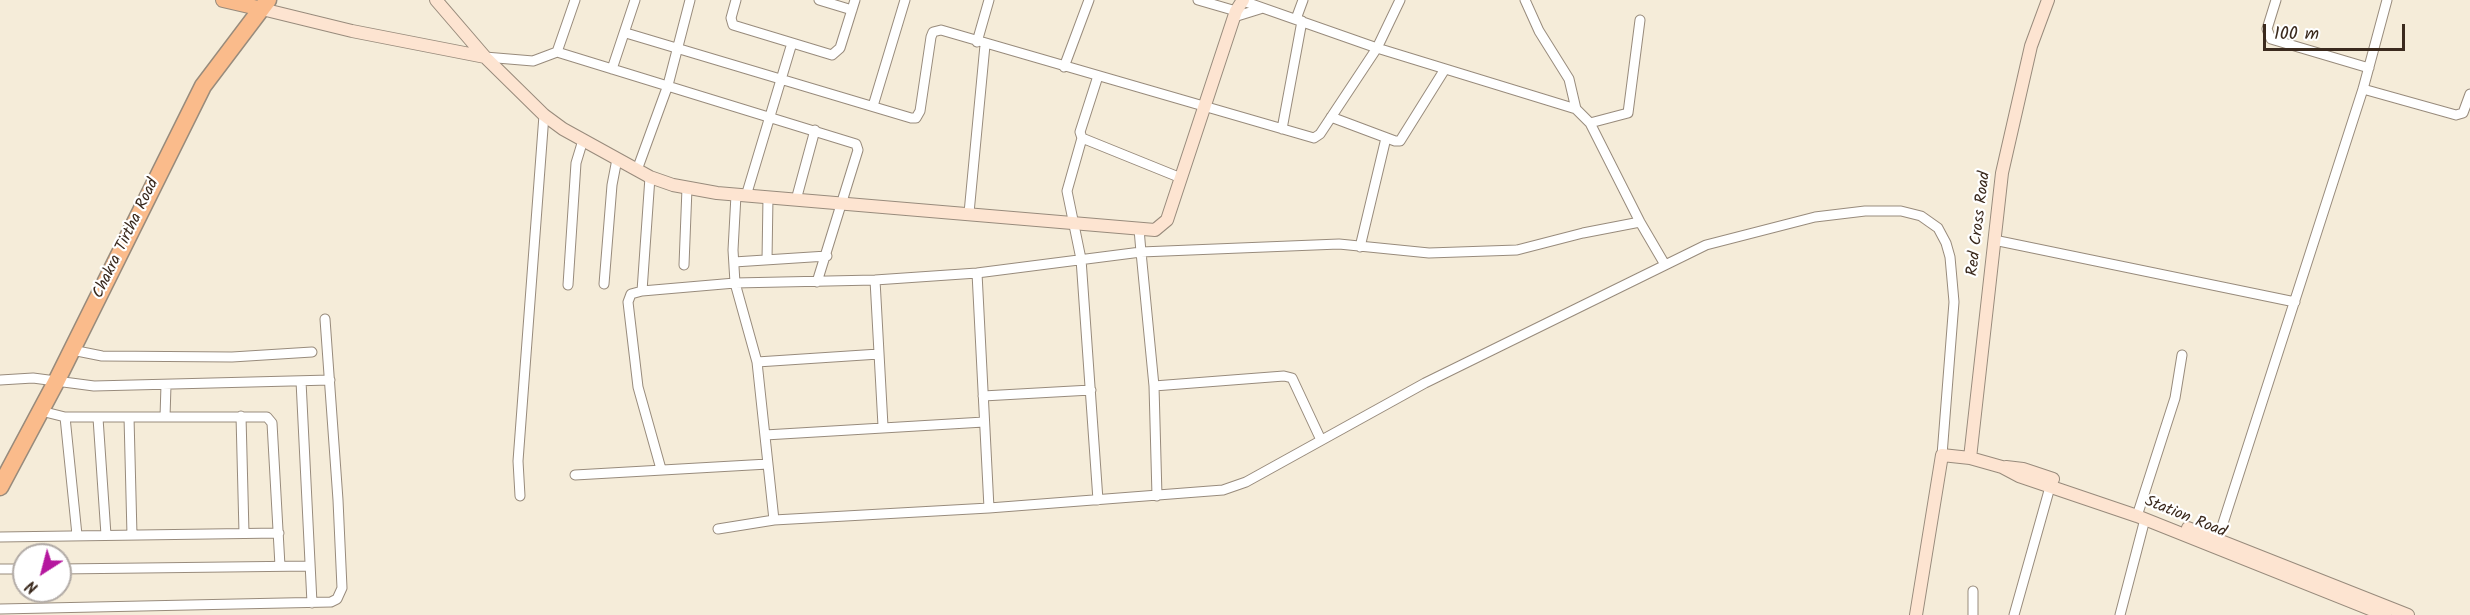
<!DOCTYPE html>
<style>
body{margin:0}
#map{position:relative;width:2470px;height:615px;overflow:hidden;background:#f5ecd9;font-family:Kalam,sans-serif}
canvas{display:block}
.north{position:absolute;left:12px;top:543px;width:60px;height:60px;box-sizing:border-box;background:#fff;border:2px solid #b1aaa5;border-radius:50%;rotate:216deg;font-size:16px;font-weight:700;line-height:24px;text-align:center;color:#3b2a1e}
.north::after{content:'';display:block;margin:auto;width:21px;height:27px;background:#b5179e;clip-path:polygon(50% 0,100% 100%,50% 72%,0 100%)}
.scale{position:absolute;left:2263px;top:24px;width:142px;height:27px;box-sizing:border-box;border:3px solid #3b2a1e;border-top:0;padding-left:8px;font-size:18px;line-height:21px;white-space:nowrap;color:#3b2a1e;-webkit-text-stroke:4px #fff;paint-order:stroke}
</style>
<div id="map">
<canvas width="2470" height="615"></canvas>
<div class="north">N</div>
<div class="scale">100 m</div>
</div>
<script>
const ctx = document.querySelector('canvas').getContext('2d');
ctx.lineJoin = 'round';
const shape = rows => new Path2D(rows.map(r => 'M' + r).join(''));
function strokePath(path, color, width, dash) { ctx.strokeStyle = color; ctx.lineWidth = width; ctx.lineCap = dash ? 'butt' : 'round'; ctx.setLineDash(dash || []); ctx.stroke(path); }
function write(font, color, halo, rows, align = 'center') {
  ctx.font = font + ' Kalam,sans-serif'; ctx.lineWidth = 4.5; ctx.setLineDash([]); ctx.textBaseline = 'middle'; ctx.strokeStyle = halo; ctx.fillStyle = color; for (const [text, x, y, turn = 0] of rows) {
    ctx.save(); ctx.translate(x, y); ctx.rotate((+turn || 0) * Math.PI / 180); ctx.textAlign = isNaN(turn) ? turn : align; if (halo) ctx.strokeText(text, 0, 0); ctx.fillText(text, 0, 0); ctx.restore();
  }
}
const street = shape([
 [736,0,731,18,733,25,832,55,840,48,855,0],
 [819,0,852,10],
 [1198,0,1236,11],
 [1525,0,1539,31,1569,79,1576,109],
 [2276,0,2267,29,2271,39,2369,68],
 [1243,1,1377,48,1576,109,1590,123,1640,222,1664,263],
 [1234,17,1263,8],
 [1296,19,1303,0],
 [626,33,911,118,916,118,920,111,931,37,933,32,941,30,1314,138,1320,134,1377,48,1400,0],
 [977,42,989,0],
 [557,52,856,144,858,150,817,282],
 [485,57,533,61,557,52,575,0],
 [1064,67,1089,0],
 [612,69,635,0],
 [1098,76,1080,132,1082,138,1181,178],
 [2363,89,2456,115,2463,113,2470,94],
 [873,106,905,0],
 [1331,117,1395,141,1400,141,1445,69],
 [1590,123,1628,113,1640,20],
 [1282,129,1302,21],
 [1082,138,1067,191,1081,259,1098,500],
 [637,170,668,85,690,0],
 [736,195,733,250,735,283,757,362,774,520],
 [746,196,792,43],
 [796,200,815,130],
 [969,213,985,45],
 [1139,229,1141,252,1339,244,1429,253,1517,250,1583,233,1640,222],
 [1994,240,2295,302],
 [1360,247,1386,138],
 [767,260,768,197],
 [734,262,827,256],
 [684,265,687,188],
 [977,273,989,508],
 [875,280,883,426],
 [604,284,612,185,617,159],
 [568,285,576,163,583,140],
 [642,291,650,177],
 [72,350,102,356,232,357,312,352],
 [757,362,879,354],
 [0,380,33,378,94,386,330,380],
 [301,381,312,603],
 [1154,386,1284,376,1292,378,1321,440],
 [983,396,1091,390],
 [41,411,65,417,267,417,272,423,280,566],
 [241,416,244,533],
 [65,417,77,535],
 [129,417,132,535],
 [165,417,166,385],
 [98,418,106,535],
 [765,435,984,422],
 [661,469,638,387,628,302,631,294,642,291,735,283,875,280,977,273,1141,252,1154,386,1157,496],
 [575,475,768,464],
 [520,496,518,461,544,115],
 [2137,516,2175,398,2182,355],
 [718,529,774,520,989,508,1223,490,1246,482,1425,383,1706,245,1815,217,1865,211,1901,211,1921,216,1938,228,1946,243,1950,257,1954,302,1942,455],
 [0,537,279,533],
 [2216,545,2363,89,2387,0],
 [0,569,24,569],
 [60,569,310,566],
 [1973,591,1973,615],
 [0,609,331,602,337,599,342,588,338,500,325,319],
 [2014,615,2050,487],
 [2120,615,2145,519]
]);
const secondary = shape([
 [436,0,485,57,544,115,563,129,650,177,673,185,717,193,1155,230,1167,220,1236,11,1243,0],
 [262,9,352,31,485,57],
 [1970,458,2002,173,2031,46,2048,0],
 [2006,467,2023,469,2053,479],
 [2188,528,2408,615],
 [1916,615,1942,455,1970,458,2002,467,2019,476,2137,516,2385,615]
]);
const primary = shape([
 [223,0,262,9]
]);
const highway = shape([
 [0,487,56,382,203,86,268,0]
]);
strokePath(street, '#988b7c', 11);
strokePath(secondary, '#988b7c', 14);
strokePath(primary, '#988b7c', 16);
strokePath(highway, '#988b7c', 19);
strokePath(street, '#fff', 9);
strokePath(secondary, '#fde4d1', 12);
strokePath(primary, '#fabb8b', 14);
strokePath(highway, '#fabb8b', 16);
write('16px', '#3b2a1e', '#fff', [
 ["Red Cross Road",1980,224,-83],
 ["Chakra Tirtha Road",127,239,-64],
 ["Station Road",2185,518,22]
]);
</script>
